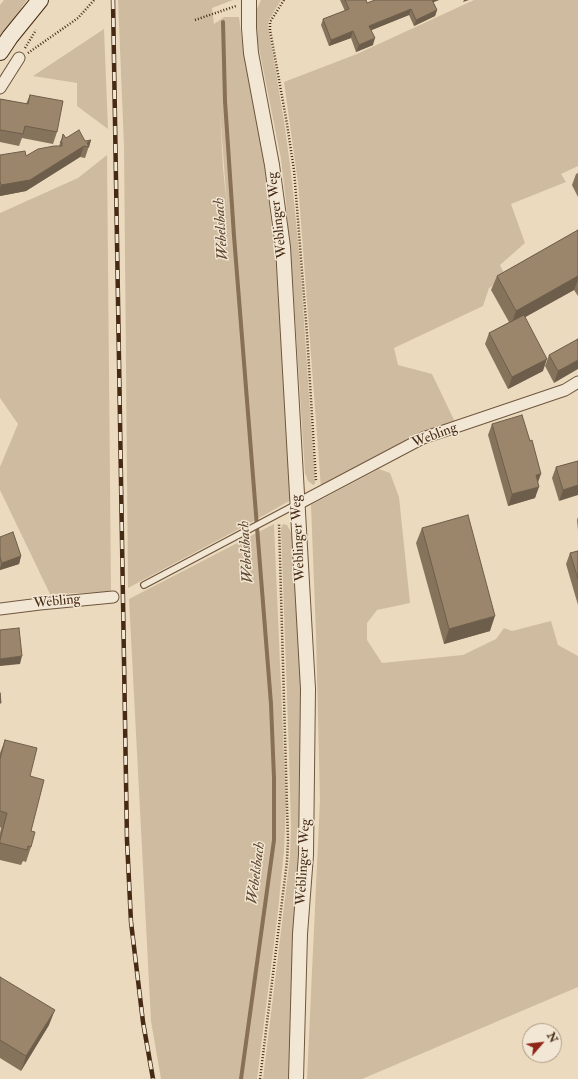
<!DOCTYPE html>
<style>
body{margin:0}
#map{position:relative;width:578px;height:1079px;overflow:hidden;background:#ebdabd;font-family:"IM FELL Double Pica",serif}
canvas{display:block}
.north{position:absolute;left:522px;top:1023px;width:40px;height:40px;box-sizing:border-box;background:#f2e7d4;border:1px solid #ad9b87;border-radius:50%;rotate:62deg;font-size:11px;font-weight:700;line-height:16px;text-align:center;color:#462a13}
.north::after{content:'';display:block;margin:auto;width:14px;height:18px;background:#8f2418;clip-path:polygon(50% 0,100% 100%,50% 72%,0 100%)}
</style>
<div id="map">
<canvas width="578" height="1079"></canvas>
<div class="north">N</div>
</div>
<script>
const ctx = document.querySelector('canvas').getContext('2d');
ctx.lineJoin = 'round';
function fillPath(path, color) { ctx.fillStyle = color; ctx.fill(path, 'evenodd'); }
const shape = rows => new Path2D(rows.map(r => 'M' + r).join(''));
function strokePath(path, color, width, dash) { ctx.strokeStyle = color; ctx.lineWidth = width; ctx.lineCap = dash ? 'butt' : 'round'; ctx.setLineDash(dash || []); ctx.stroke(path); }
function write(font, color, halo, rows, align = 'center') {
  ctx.font = font + ' "IM FELL Double Pica",serif'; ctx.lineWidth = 3; ctx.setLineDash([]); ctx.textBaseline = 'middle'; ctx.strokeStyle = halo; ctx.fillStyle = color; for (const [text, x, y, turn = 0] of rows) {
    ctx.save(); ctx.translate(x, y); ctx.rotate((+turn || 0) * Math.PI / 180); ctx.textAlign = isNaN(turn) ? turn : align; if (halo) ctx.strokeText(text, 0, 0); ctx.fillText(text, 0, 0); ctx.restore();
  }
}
fillPath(shape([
 [4,0,27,0,0,38,0,5],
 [118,0,233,0,212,8,214,24,224,17,239,17,243,47,264,161,276,263,291,500,252,522,128,588,124,146],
 [220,111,227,206,227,207,223,168],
 [261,0,281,0,269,20,268,25,284,121,291,172,300,262,315,484,313,485,308,481,305,473,293,286,286,202,281,159,258,43,256,11],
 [474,0,578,0,578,166,561,174,566,182,511,204,525,243,500,265,506,277,489,288,483,306,394,348,398,365,432,374,455,422,321,488,298,183,284,82,357,54],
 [104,29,108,129,77,106,77,83,33,76],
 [107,155,111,592,50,594,0,490,0,467,18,424,0,398,0,213,78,178],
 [379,469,390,473,399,497,410,603,377,610,367,623,367,640,382,663,463,655,496,639,504,628,512,631,551,621,558,645,578,656,578,987,362,1079,307,1079,320,800,316,635,311,505],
 [274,524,286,803,284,851,278,911,257,1079,161,1079,151,1021,129,599],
 [283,524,287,525,292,534,299,641,302,728,301,806,290,1079,263,1079,290,857,291,826,289,754,281,528]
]), '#cfbca0');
strokePath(shape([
 [223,22,225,101,234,236,271,704,274,778,274,840,241,1079]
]), '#877056', 4);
const service = shape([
 [144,585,297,504]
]);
const minor = shape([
 [0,88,19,58],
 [298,504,423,438,565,390,578,382],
 [0,609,40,604,113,597]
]);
const tertiary = shape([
 [249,0,249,28,251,53,272,165,283,247,308,689,306,855,300,934,296,1079]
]);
const secondary = shape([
 [0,52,10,37,40,0]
]);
strokePath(service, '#6f563e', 8);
strokePath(minor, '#6f563e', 13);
strokePath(tertiary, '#6f563e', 16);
strokePath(secondary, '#462a13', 18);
strokePath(shape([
 [284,0,270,22,270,30,287,124,294,170,307,334,316,481],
 [195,20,236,6],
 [25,48,36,30],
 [28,53,78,18,94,0],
 [260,1079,287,861,288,841,279,524]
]), '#462a13', 2.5, [1, 2]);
strokePath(service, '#f2e7d4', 5.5);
strokePath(minor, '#f2e7d4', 11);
strokePath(tertiary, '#f2e7d4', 14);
strokePath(secondary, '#f2e7d4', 16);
const rail = shape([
 [113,0,127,840,131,922,143,1022,153,1079]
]);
strokePath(rail, '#462a13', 4.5);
strokePath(rail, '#f2e7d4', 3, [9]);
fillPath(shape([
 [340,0,366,0,367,3,439,0,433,2,437,10,435,16,414,26,409,15,371,30,373,45,356,52,351,38,329,46,321,25,323,19,345,11],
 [30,95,57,132,53,144,22,138,19,146,0,142,0,99,26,104],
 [63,134,66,138,85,141,91,140,85,158,80,157,26,191,0,196,0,155,26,156,59,146],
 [578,173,578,197,572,185,576,174],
 [578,230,578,296,574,290,525,317,543,371,508,389,485,344,489,333,509,322,491,290,497,276],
 [578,339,554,383,545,366,549,355],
 [492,424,538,483,535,498,508,506,488,435],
 [578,461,559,501,552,478,556,467],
 [578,517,578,530,577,520],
 [422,528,490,631,444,644,416,543],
 [0,537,21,556,19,564,0,570],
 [578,551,578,605,566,564,570,553],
 [5,740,30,776,31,831,31,847,26,862,23,861,21,865,0,860,0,833,1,828,0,827,0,753],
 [0,977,49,1025,21,1071,0,1058]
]), '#86735c');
fillPath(shape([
 [431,0,439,0,429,4],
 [464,0,469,0,463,2],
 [411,9,409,15,367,32,369,26],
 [437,10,435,16,414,26,416,20],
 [353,31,351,38,329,46,331,40],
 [375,38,373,45,356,52,359,45],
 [91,140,89,147,87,143],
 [84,146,80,157,26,191,0,196,0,187,1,185],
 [578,276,578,280,574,290,511,325,516,311],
 [547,359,543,371,508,389,512,377],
 [578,360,578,369,554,383,558,371],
 [541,474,537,485,536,475],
 [578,485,578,495,559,501,563,490],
 [539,487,535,498,508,506,512,494],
 [21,556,19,564,0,570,0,568,2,563],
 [495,616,490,631,444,644,449,629],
 [22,656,20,664,0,666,0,659],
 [55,1010,49,1025,21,1071,26,1056]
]), '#6d5e4b');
const building = shape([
 [345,0,366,0,367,3,375,0,432,0,437,10,416,20,411,9,369,26,375,38,359,45,353,31,331,40,323,19,349,9,345,0],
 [30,95,63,101,57,132,25,126,23,134,0,130,0,99,28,104,30,95],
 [79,130,85,141,91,140,87,143,89,147,84,146,30,180,1,185,0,181,0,155,25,151,26,156,38,149,54,146,62,146,62,142,60,142,62,140,63,134,66,138,79,130],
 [578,230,578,276,516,311,497,276,578,230],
 [524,315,547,359,512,377,489,333,524,315],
 [578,339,578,360,558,371,549,355,578,339],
 [522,415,530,441,532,440,541,474,536,475,539,487,512,494,492,424,522,415],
 [578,461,578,485,563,490,556,467,578,461],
 [468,515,495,616,449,629,422,528,468,515],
 [13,532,21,556,2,563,0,557,0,537,13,532],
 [578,551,578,579,570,553,578,551],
 [19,628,22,656,0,659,0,630,19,628],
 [0,693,1,703,0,703,0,693],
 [5,740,37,748,30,776,44,780,31,831,35,832,31,847,28,846,27,850,0,843,0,840,7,813,0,811,0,759,5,740],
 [0,977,55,1010,26,1056,0,1040,0,977]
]);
fillPath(building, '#9c866b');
strokePath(building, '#6d5e4b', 1);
write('14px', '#462a13', '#f2e7d4', [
 ["Weblinger Weg",278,215,-97],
 ["Webling",435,436,-21],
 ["Weblinger Weg",299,538,-93],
 ["Webling",57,602,-6],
 ["Weblinger Weg",304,862,-87]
]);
write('italic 15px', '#61472f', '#f2e7d4', [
 ["Webelsbach",222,229,-94],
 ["Webelsbach",247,552,-94],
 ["Webelsbach",257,873,-83]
]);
</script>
